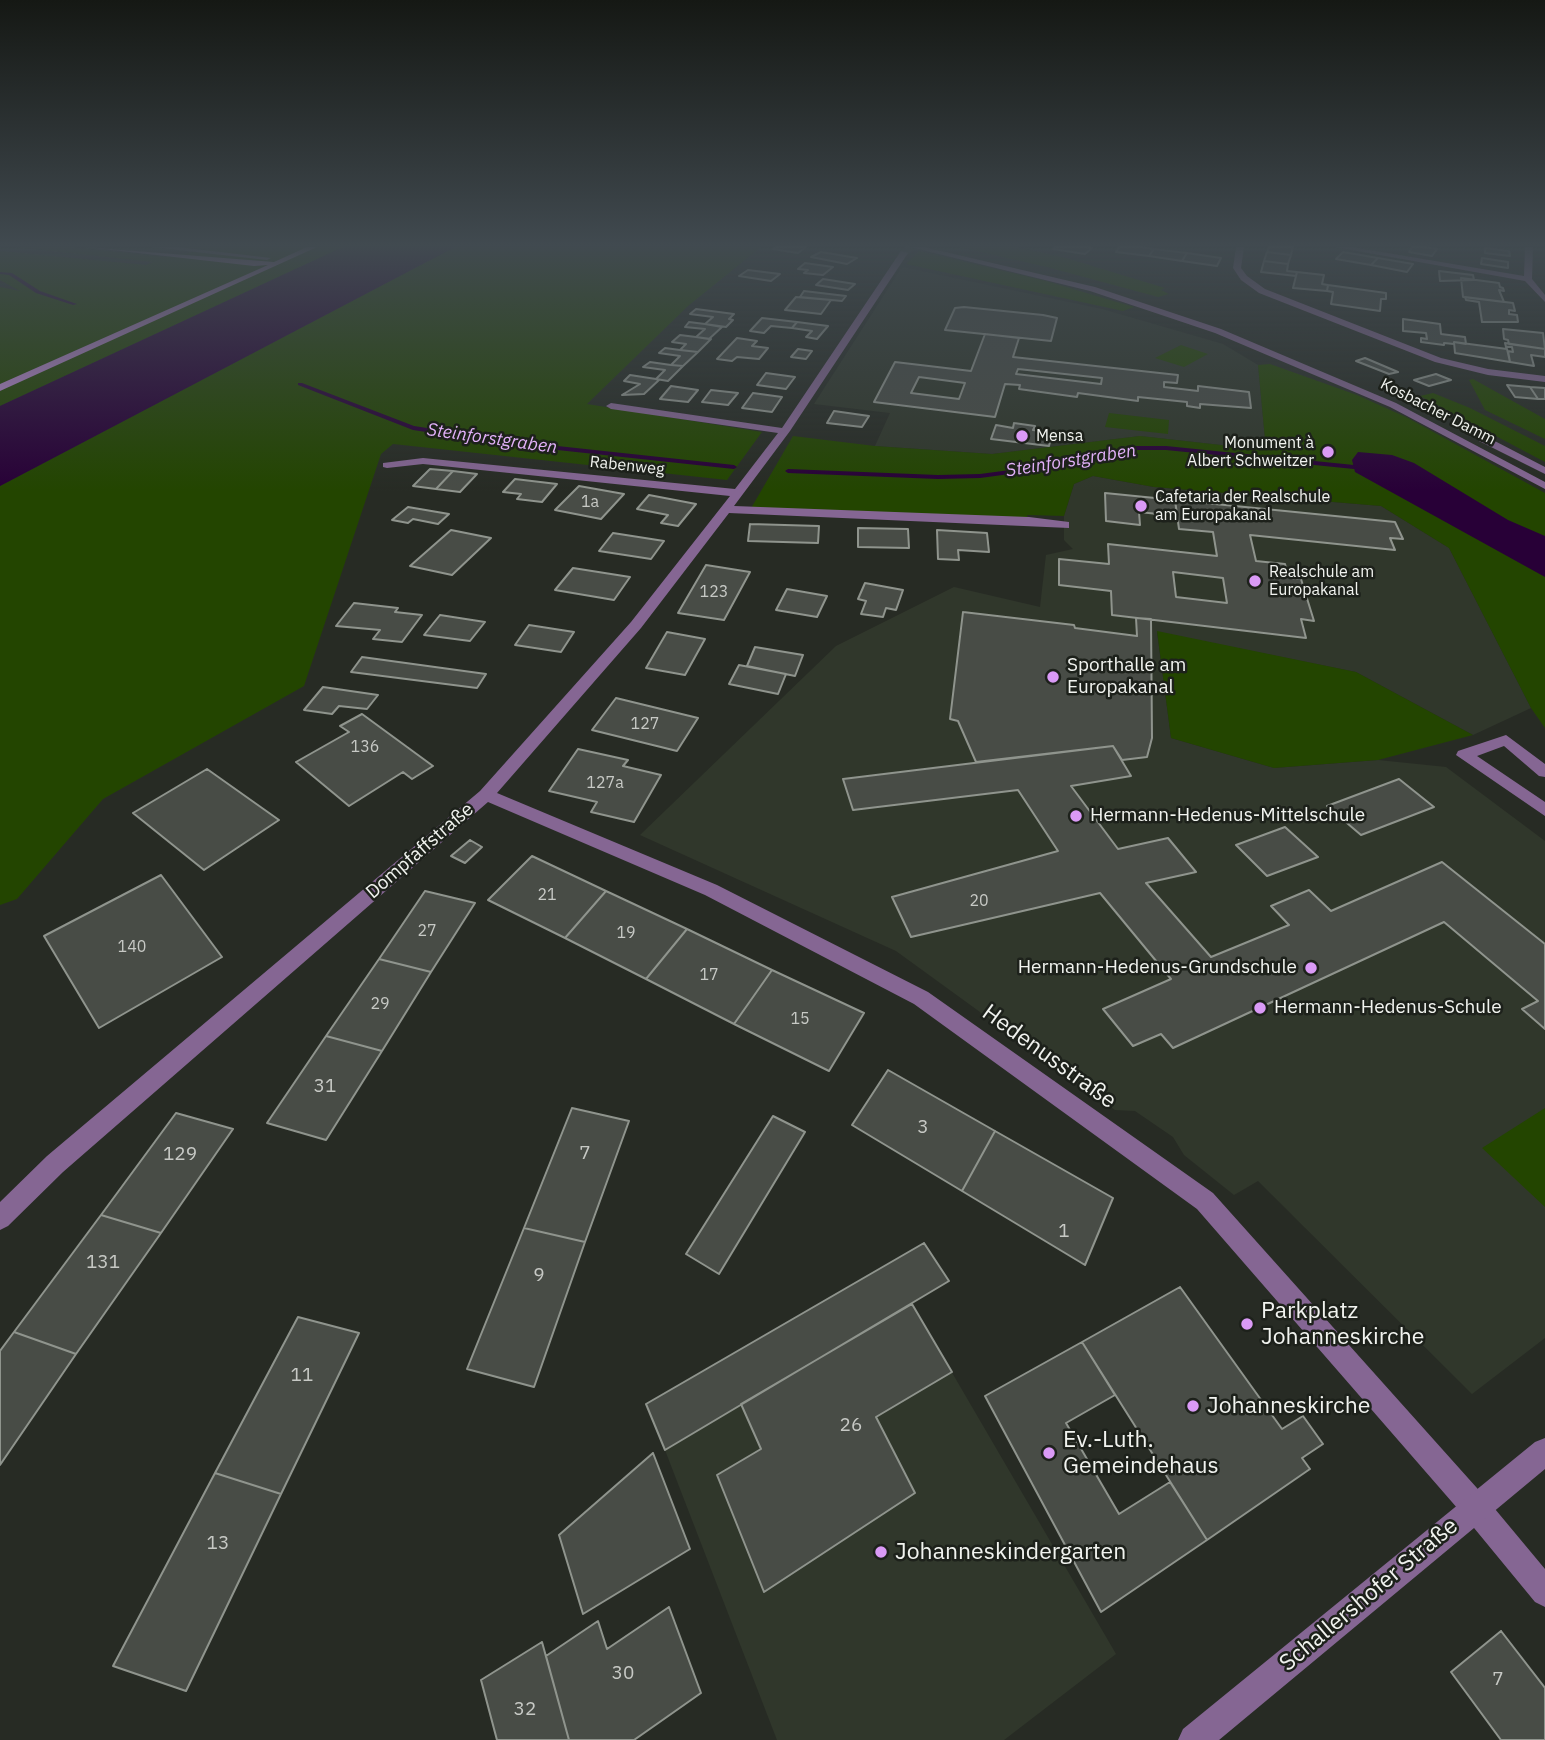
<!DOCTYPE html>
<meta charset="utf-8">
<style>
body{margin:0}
canvas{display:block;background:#272b24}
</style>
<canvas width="1545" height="1740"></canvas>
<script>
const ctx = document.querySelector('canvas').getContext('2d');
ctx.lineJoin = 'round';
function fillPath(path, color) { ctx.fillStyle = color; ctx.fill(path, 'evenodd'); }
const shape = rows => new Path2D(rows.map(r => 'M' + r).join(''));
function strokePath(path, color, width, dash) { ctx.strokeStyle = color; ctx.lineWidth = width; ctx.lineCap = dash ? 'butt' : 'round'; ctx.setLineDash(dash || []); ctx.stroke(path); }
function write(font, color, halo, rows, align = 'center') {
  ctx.font = font + ' "IBM Plex Sans",sans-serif'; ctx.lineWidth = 5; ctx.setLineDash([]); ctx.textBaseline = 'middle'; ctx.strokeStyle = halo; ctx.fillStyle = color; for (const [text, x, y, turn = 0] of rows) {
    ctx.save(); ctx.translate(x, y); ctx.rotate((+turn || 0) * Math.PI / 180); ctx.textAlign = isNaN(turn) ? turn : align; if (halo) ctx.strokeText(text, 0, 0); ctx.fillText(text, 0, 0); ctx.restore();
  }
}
fillPath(shape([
 [902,267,1102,309,1223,344,1258,365,1266,450,1140,436,992,454,875,446,890,413,814,404],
 [1093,476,1154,487,1381,506,1449,548,1531,708,1473,735,1356,672,1157,632,1171,738,1274,768,1378,760,1446,767,1545,841,1545,1338,1472,1394,1258,1181,1234,1195,1184,1155,1173,1137,1135,1111,1115,1110,896,951,640,835,836,646,954,587,1040,607,1046,555,1073,549,1064,540,1064,516,1074,484],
 [912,1304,1116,1654,1004,1740,777,1740,665,1450]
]), '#30372b');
fillPath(shape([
 [16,247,69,247,165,257,206,250,184,247,343,247,0,406,0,287,20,291,0,280,0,251,146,265,153,262],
 [455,247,761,247,688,306,587,404,762,432,727,480,393,444,381,454,304,686,103,799,17,899,0,905,0,486],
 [959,247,1017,247,1066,258,1165,288,1161,290,1169,294,1158,297,1047,267],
 [919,251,1046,281,1134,307,1123,311,906,264],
 [1181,345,1208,354,1184,367,1155,358],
 [1270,364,1357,395,1406,417,1545,493,1545,728,1531,708,1449,548,1381,506,1154,487,1093,476,1074,484,1064,516,1027,515,1029,521,750,510,793,436,875,446,992,454,1140,436,1266,450,1258,365],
 [1473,379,1545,419,1545,439,1485,410,1469,380],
 [1433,393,1470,408,1545,446,1545,462,1420,396],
 [1109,413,1169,420,1168,434,1105,427],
 [1157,631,1356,672,1473,735,1378,760,1274,768,1171,738],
 [1545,1108,1545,1207,1482,1148]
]), '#234500');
fillPath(shape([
 [343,247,455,247,0,486,0,406],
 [1358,452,1392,455,1414,463,1508,520,1545,536,1545,577,1355,472,1352,460]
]), '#280037');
fillPath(shape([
 [0,272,12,273,40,291,77,304,73,305,36,293,9,275,0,274,0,272],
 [298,383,302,383,414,426,511,441,734,465,737,467,734,469,511,445,413,430,298,385,298,383],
 [1133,446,1166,446,1354,465,1357,467,1354,469,1166,450,1133,450,1025,472,980,478,938,479,788,473,785,471,788,469,938,475,980,474,1025,468,1133,446]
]), '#280037');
const building = shape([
 [776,247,806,247,798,253,773,249,776,247],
 [1055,247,1088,247,1092,248,1085,254,1053,249,1055,247],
 [1119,247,1141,247,1154,249,1149,256,1116,252,1119,247],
 [1269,247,1293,247,1291,255,1267,252,1269,247],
 [1412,247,1424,247,1437,249,1432,256,1409,252,1412,247],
 [1485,248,1509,251,1510,256,1485,253,1485,248],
 [1154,249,1187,253,1182,261,1149,256,1154,249],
 [821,252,857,258,847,264,811,257,821,252],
 [1267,252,1291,255,1288,264,1264,261,1267,252],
 [1343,252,1378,258,1371,265,1336,259,1343,252],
 [1187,253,1221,258,1217,266,1182,261,1187,253],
 [1378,258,1413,264,1407,272,1371,265,1378,258],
 [1482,258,1508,262,1508,268,1481,264,1482,258],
 [1264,261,1288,264,1287,271,1297,272,1296,276,1261,272,1264,261],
 [805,263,833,267,823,275,804,273,808,270,798,269,805,263],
 [748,270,780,274,771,281,739,276,748,270],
 [1439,271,1473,275,1474,280,1440,281,1439,271],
 [1297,272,1324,275,1322,284,1328,285,1327,291,1293,288,1297,272],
 [1461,278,1499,283,1500,287,1503,288,1504,291,1499,290,1504,302,1463,297,1461,278],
 [823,279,855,284,848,290,816,285,823,279],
 [1328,285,1386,293,1386,299,1381,299,1380,311,1331,304,1333,292,1327,291,1328,285],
 [804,291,846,296,842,301,800,297,804,291],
 [796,297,831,300,821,314,785,310,796,297],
 [1465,297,1513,303,1515,311,1509,310,1509,314,1517,315,1518,322,1482,322,1479,302,1466,300,1465,297],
 [964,307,1043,315,1057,318,1051,341,945,330,955,308,964,307],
 [696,309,734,314,729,319,733,320,726,327,705,324,713,317,690,314,696,309],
 [762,318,797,322,792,328,771,326,764,333,750,331,762,318],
 [1403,319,1440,324,1441,334,1465,337,1466,344,1454,342,1454,344,1444,343,1444,345,1421,342,1421,338,1427,339,1426,333,1403,331,1403,319],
 [689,322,705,324,722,327,709,339,696,337,705,329,685,327,689,322],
 [797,322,828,326,817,339,806,337,812,331,792,328,797,322],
 [1503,329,1543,333,1545,349,1509,344,1508,340,1504,339,1503,329],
 [985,334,1019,338,1013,357,1178,375,1177,383,1164,382,1164,387,1198,391,1198,386,1249,392,1251,408,1200,404,1200,408,1187,406,1187,402,1138,397,1138,401,1078,393,1077,397,1019,389,1020,385,1005,384,995,417,874,402,895,362,971,371,985,334],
 [1018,369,1102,378,1101,384,1016,374,1018,369],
 [919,377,965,383,959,399,911,393,919,377],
 [680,335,696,337,711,339,698,352,680,350,686,344,672,342,680,335],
 [737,338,757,341,752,346,768,348,759,359,737,357,732,361,717,359,737,338],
 [1454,342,1507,349,1510,362,1455,353,1454,342],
 [1505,343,1545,349,1545,357,1531,355,1534,366,1510,362,1508,351,1513,352,1512,347,1506,347,1505,343],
 [665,348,680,350,698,352,683,366,671,365,680,356,659,353,665,348],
 [798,349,812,351,806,359,791,357,798,349],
 [1365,358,1398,372,1389,374,1356,361,1365,358],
 [650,362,671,365,683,366,668,381,656,379,665,370,643,367,650,362],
 [766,373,795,377,786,389,757,385,766,373],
 [1436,374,1451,380,1429,386,1414,380,1436,374],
 [630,375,656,379,659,380,644,394,622,395,640,384,624,381,630,375],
 [1507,385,1530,387,1538,399,1515,397,1507,385],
 [671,386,698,390,688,402,660,399,671,386],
 [1530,387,1545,388,1545,399,1538,399,1530,387],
 [711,390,738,393,728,405,702,402,711,390],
 [753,393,782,397,772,412,742,408,753,393],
 [834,411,869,416,862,427,827,423,834,411],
 [1014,423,1035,426,1033,430,1052,433,1049,446,991,439,996,425,1013,428,1014,423],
 [430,469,453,471,436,489,413,486,430,469],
 [453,471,477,474,460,492,436,489,453,471],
 [515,479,557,484,542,502,517,499,521,494,503,492,515,479],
 [579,486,624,494,601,519,555,510,579,486],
 [1105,493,1175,500,1177,516,1139,512,1140,525,1106,521,1105,493],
 [649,495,696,504,678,526,661,523,668,515,637,509,649,495],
 [1175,500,1395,522,1403,539,1390,538,1395,550,1250,535,1256,561,1285,564,1289,578,1301,579,1314,621,1301,619,1306,638,1112,615,1111,591,1059,585,1059,559,1109,564,1108,544,1217,556,1213,532,1179,529,1175,500],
 [1173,572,1223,578,1227,603,1176,597,1173,572],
 [408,507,449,514,438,524,413,519,408,523,392,520,408,507],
 [750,524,819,526,818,543,748,541,750,524],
 [858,528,908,529,909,548,858,547,858,528],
 [451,530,491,538,452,575,410,566,451,530],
 [937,530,987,533,989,552,958,550,959,560,938,559,937,530],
 [613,533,664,541,651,559,599,551,613,533],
 [706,565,750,572,724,620,678,613,706,565],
 [573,568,630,577,614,600,555,590,573,568],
 [865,583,903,590,896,610,886,608,883,617,861,614,866,601,858,599,865,583],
 [787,589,827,596,817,617,776,610,787,589],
 [354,603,398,608,395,612,422,615,402,642,373,639,380,630,336,626,354,603],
 [963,612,1074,625,1075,628,1137,636,1136,618,1151,619,1152,738,1147,757,1122,760,1113,746,976,762,958,721,950,719,963,612],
 [440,615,485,622,470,641,424,635,440,615],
 [529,625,574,632,561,652,515,645,529,625],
 [667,632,705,639,685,675,646,668,667,632],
 [755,647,803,655,795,676,747,666,755,647],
 [362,657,486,674,477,688,351,672,362,657],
 [739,665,786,674,778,694,729,684,739,665],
 [323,687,378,695,367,709,339,706,332,714,304,710,323,687],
 [616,698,698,718,677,751,592,730,616,698],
 [362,714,433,766,412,779,403,772,349,806,296,762,349,732,340,726,362,714],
 [1113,746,1131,776,1071,786,1118,849,1168,838,1196,872,1146,883,1211,957,1289,925,1271,906,1309,890,1331,911,1442,862,1545,944,1545,1029,1522,1009,1538,1001,1444,922,1173,1048,1161,1034,1133,1046,1103,1009,1171,979,1100,893,911,937,892,897,1058,851,1018,790,853,810,843,779,1113,746],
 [578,749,628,760,623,766,661,775,634,822,591,812,597,802,549,791,578,749],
 [207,769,279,820,204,870,133,813,207,769],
 [1399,779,1434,807,1361,835,1327,806,1399,779],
 [1285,827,1318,857,1267,876,1236,845,1285,827],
 [470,840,482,847,465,863,451,856,470,840],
 [532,856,606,891,565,938,488,900,532,856],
 [161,875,222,957,99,1028,44,936,161,875],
 [425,891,475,903,431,972,379,959,425,891],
 [606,891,687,929,646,979,565,938,606,891],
 [687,929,772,970,734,1024,646,979,687,929],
 [379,959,431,972,382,1051,326,1036,379,959],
 [772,970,864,1013,829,1071,734,1024,772,970],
 [326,1036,382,1051,326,1140,267,1123,326,1036],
 [888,1070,995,1131,962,1191,852,1125,888,1070],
 [572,1108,629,1121,585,1242,524,1228,572,1108],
 [176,1113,233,1129,161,1233,101,1215,176,1113],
 [773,1116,805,1132,719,1274,686,1254,773,1116],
 [995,1131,1113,1198,1085,1265,962,1191,995,1131],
 [101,1215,161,1233,76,1354,14,1332,101,1215],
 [524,1228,585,1242,534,1387,467,1369,524,1228],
 [924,1243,949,1281,665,1450,646,1404,924,1243],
 [1180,1287,1282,1429,1303,1416,1323,1444,1302,1458,1310,1469,1207,1540,1082,1342,1180,1287],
 [912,1304,952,1372,876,1417,915,1493,764,1592,717,1475,761,1449,741,1404,912,1304],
 [298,1317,359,1333,281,1494,215,1473,298,1317],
 [14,1332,76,1354,0,1465,0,1351,14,1332],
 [1082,1342,1115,1395,1066,1423,1119,1514,1170,1482,1207,1540,1101,1612,985,1396,1082,1342],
 [653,1453,690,1549,583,1614,559,1535,653,1453],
 [215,1473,281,1494,186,1691,113,1666,215,1473],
 [669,1607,701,1693,634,1740,569,1740,546,1656,598,1621,607,1649,669,1607],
 [1501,1631,1545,1688,1545,1740,1501,1740,1451,1672,1501,1631],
 [542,1642,569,1740,497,1740,481,1680,542,1642]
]);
fillPath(building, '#484c46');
strokePath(building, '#8f948d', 2);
strokePath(shape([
 [904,253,910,247]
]), '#454942', 8, [8, 4.5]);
fillPath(shape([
 [1236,247,1244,247,1241,268,1247,276,1265,289,1441,358,1488,369,1545,376,1545,382,1488,375,1435,362,1259,293,1241,280,1233,268,1236,247],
 [1335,247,1352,247,1524,276,1525,247,1533,247,1532,279,1545,295,1545,302,1525,281,1335,247],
 [901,251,908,253,790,431,734,506,1029,517,1069,522,1069,528,729,513,641,628,497,793,717,885,928,992,1213,1193,1485,1497,1545,1569,1545,1607,1535,1602,1465,1517,1197,1209,914,1004,705,895,488,802,63,1172,8,1226,0,1230,0,1202,47,1156,480,791,631,622,730,496,423,464,387,468,383,467,383,463,423,458,735,489,778,433,611,409,606,406,611,403,782,428,901,251],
 [1506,735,1545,764,1545,777,1539,776,1504,746,1477,756,1545,802,1545,816,1456,755,1458,751,1506,735]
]), '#856693');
fillPath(shape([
 [151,247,178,247,271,258,267,260,151,247],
 [910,247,924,247,1095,287,1221,329,1396,403,1545,482,1545,489,1390,407,1215,333,1090,291,910,247],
 [1479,437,1487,437,1545,467,1545,474,1479,441,1479,437],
 [1545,1438,1545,1469,1219,1740,1178,1740,1183,1729,1535,1442,1545,1438]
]), '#856693');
fillPath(shape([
 [85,247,274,262,307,247,317,247,0,391,0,384,268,265,254,266,85,247]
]), '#b988cf');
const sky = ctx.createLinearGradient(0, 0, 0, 491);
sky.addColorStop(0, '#151814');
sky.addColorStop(0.5, '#414a50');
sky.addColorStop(1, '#414a5000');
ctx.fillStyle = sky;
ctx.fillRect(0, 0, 1545, 491);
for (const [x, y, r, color] of [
 [1022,436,7,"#da9af6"],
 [1328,452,7,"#da9af6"],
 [1141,506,7,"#da9af6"],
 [1255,581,7,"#da9af6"],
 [1053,677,7,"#da9af6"],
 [1076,816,7,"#da9af6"],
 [1311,968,7,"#da9af6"],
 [1260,1008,7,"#da9af6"],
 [1247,1324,7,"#da9af6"],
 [1193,1406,7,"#da9af6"],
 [1049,1453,7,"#da9af6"],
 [881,1552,7,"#da9af6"]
]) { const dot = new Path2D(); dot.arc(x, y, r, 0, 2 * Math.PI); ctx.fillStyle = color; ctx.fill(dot); strokePath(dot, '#1d211b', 2.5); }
write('16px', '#f1f3ef', '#1d211b', [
 ["Kosbacher Damm",1438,412,27],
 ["Rabenweg",627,466,6]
]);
write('16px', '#f1f3ef', '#1d211b', [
 ["Mensa",1036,436],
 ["Monument à",1314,443,"right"],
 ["Albert Schweitzer",1314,461,"right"],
 ["Cafetaria der Realschule",1155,497],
 ["am Europakanal",1155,515],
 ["Realschule am",1269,572],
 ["Europakanal",1269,590]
], 'left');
write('16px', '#c7c9c5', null, [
 ["1a",590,502],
 ["123",714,592],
 ["127",645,724],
 ["136",365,747],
 ["127a",605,783],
 ["21",547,895],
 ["20",979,901],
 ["27",427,931],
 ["19",626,933],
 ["140",132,947],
 ["17",709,975],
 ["29",380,1004],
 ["15",800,1019]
]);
write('italic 18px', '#e1b0f8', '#1d211b', [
 ["Steinforstgraben",492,439,8],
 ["Steinforstgraben",1071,461,-9]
]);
write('19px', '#f1f3ef', '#1d211b', [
 ["Sporthalle am",1067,666],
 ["Europakanal",1067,688],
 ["Hermann-Hedenus-Mittelschule",1090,816],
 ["Hermann-Hedenus-Grundschule",1297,968,"right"],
 ["Hermann-Hedenus-Schule",1274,1008]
], 'left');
write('19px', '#f1f3ef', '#1d211b', [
 ["Dompfaffstraße",420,851,-41]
]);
write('19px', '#c7c9c5', null, [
 ["31",325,1087],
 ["3",923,1128],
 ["7",585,1154],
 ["129",180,1155],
 ["1",1064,1232],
 ["131",103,1263],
 ["9",539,1276],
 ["11",302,1376],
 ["26",851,1426],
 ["13",218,1544],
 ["30",623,1674],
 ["7",1498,1680],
 ["32",525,1710]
]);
write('23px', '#f1f3ef', '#1d211b', [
 ["Hedenusstraße",1049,1057,36],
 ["Schallershofer Straße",1369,1595,-40]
]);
write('23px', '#f1f3ef', '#1d211b', [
 ["Parkplatz",1261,1311],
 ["Johanneskirche",1261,1337],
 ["Johanneskirche",1207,1406],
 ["Ev.-Luth.",1063,1440],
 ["Gemeindehaus",1063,1466],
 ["Johanneskindergarten",895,1552]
], 'left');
</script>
